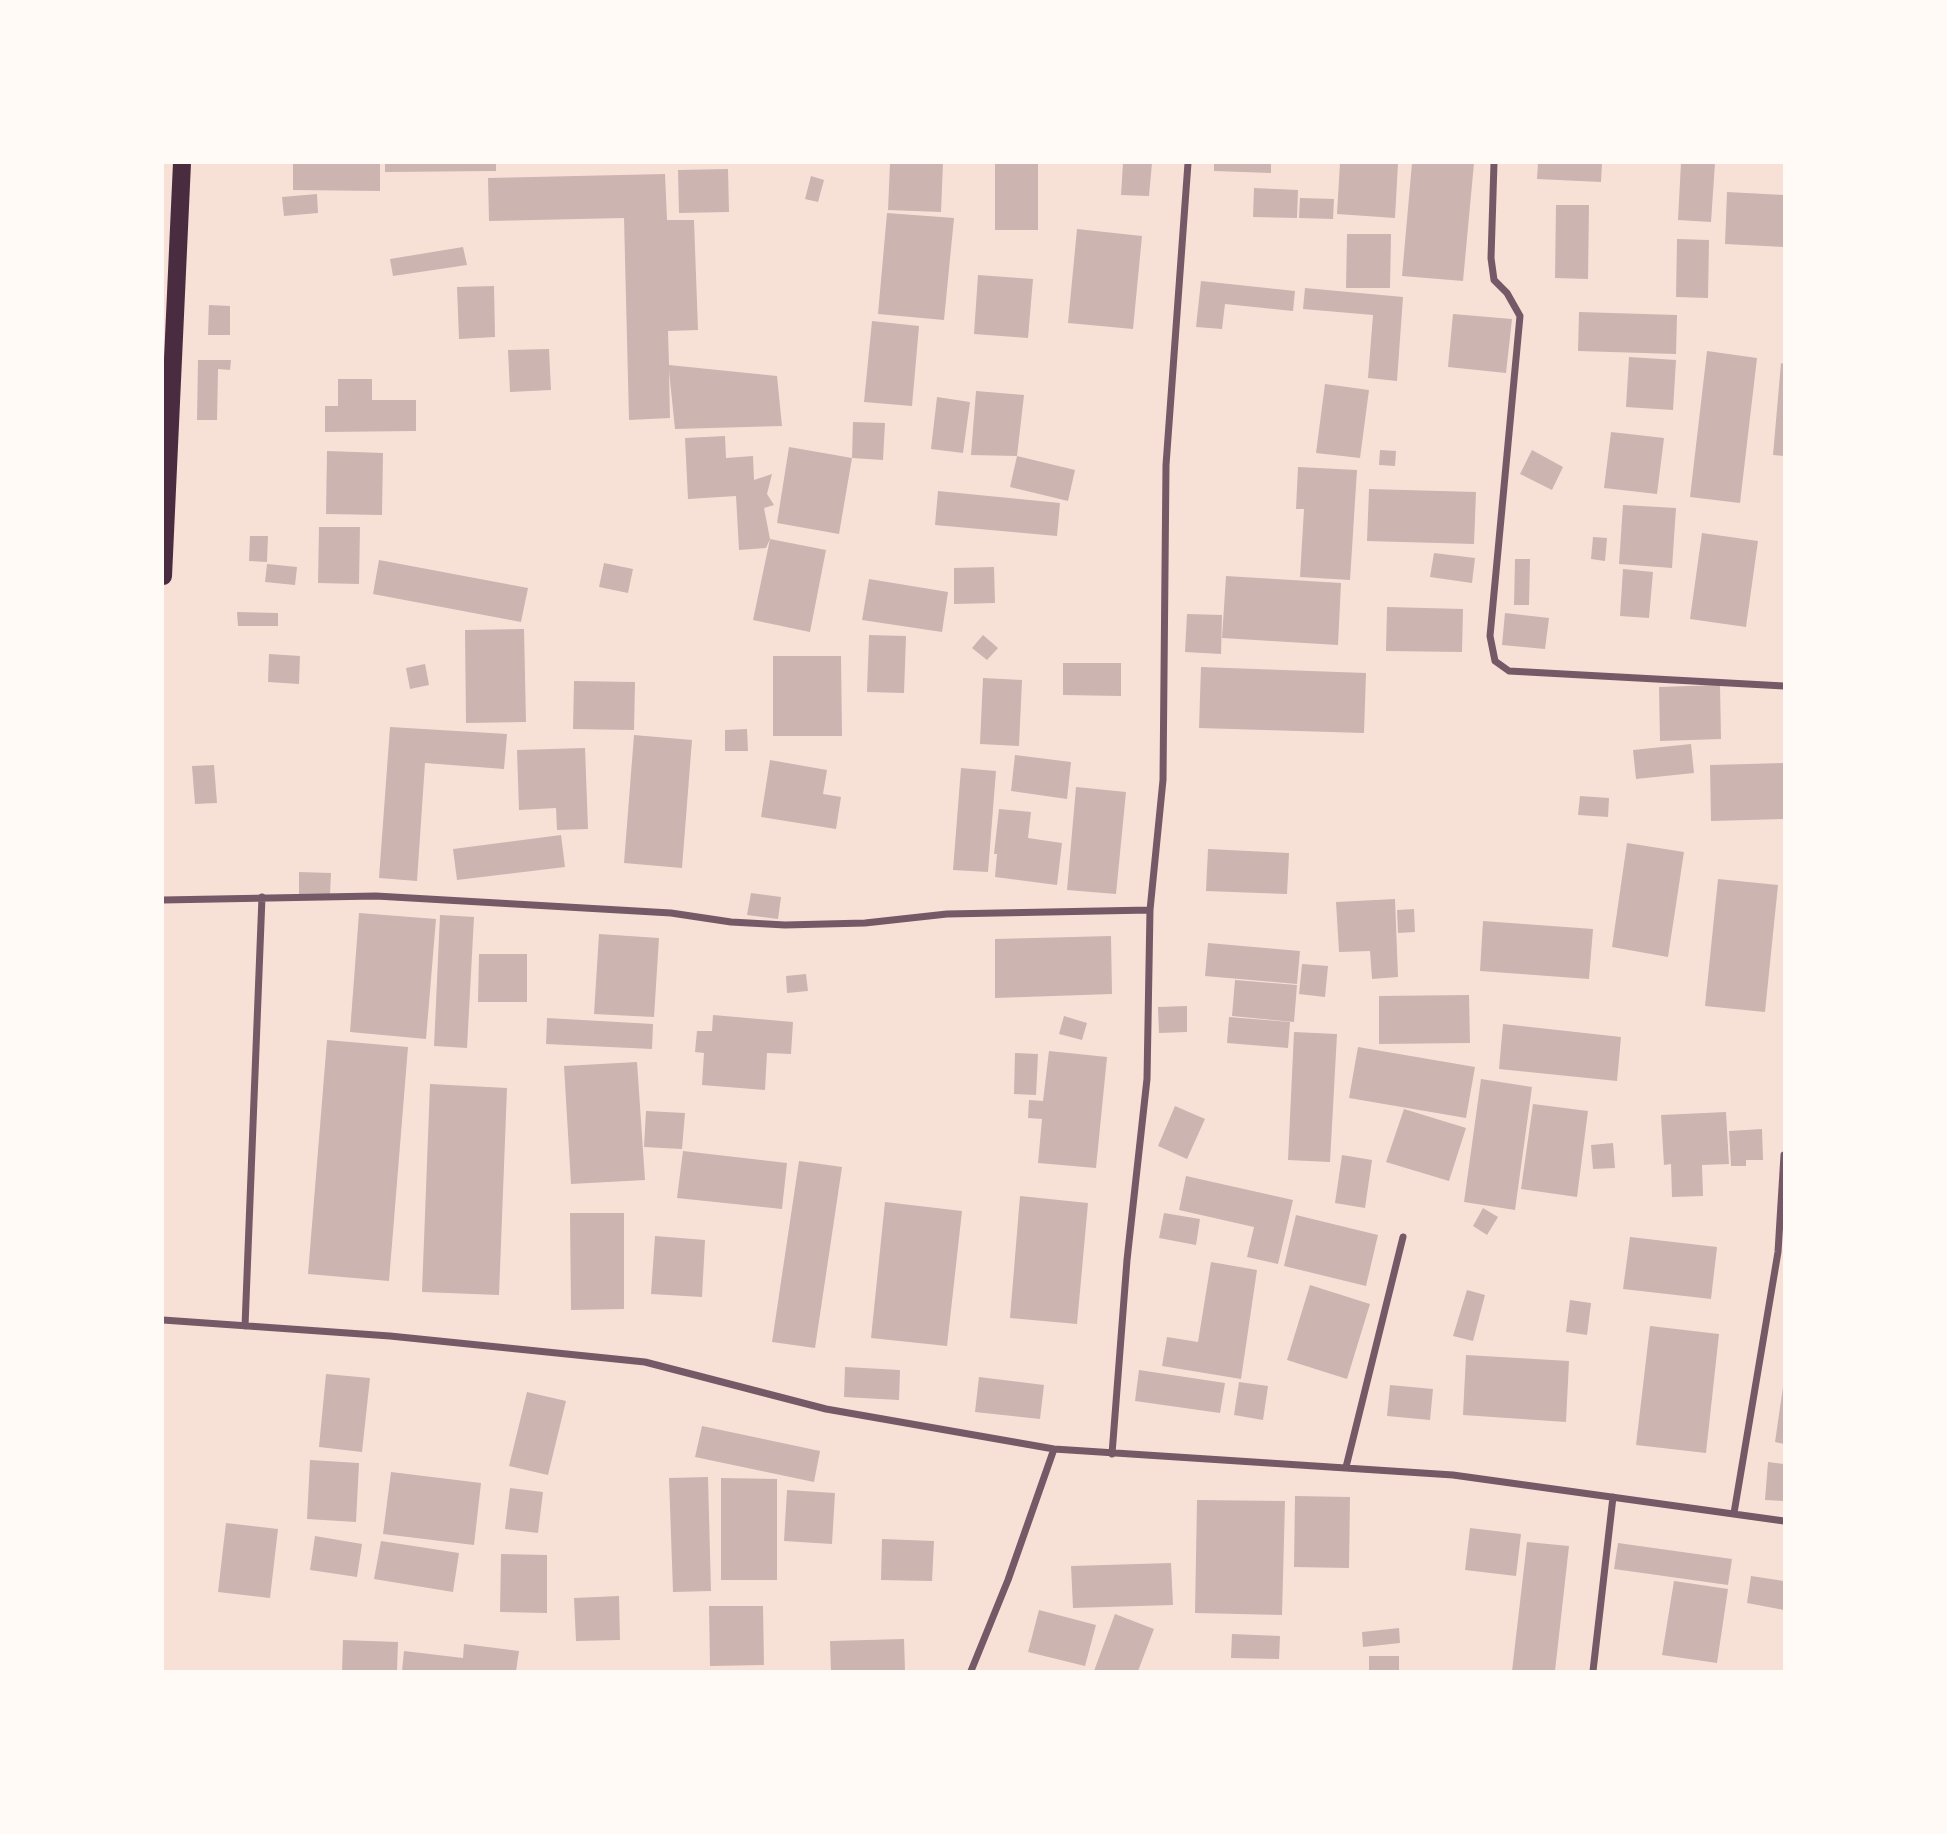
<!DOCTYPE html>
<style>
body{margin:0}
#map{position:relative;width:1947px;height:1834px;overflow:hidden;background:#f7e1d7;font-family:Barlow,sans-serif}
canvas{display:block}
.frame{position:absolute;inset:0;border:164px solid #fffaf5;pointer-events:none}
</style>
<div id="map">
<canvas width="1947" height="1834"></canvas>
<div class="frame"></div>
</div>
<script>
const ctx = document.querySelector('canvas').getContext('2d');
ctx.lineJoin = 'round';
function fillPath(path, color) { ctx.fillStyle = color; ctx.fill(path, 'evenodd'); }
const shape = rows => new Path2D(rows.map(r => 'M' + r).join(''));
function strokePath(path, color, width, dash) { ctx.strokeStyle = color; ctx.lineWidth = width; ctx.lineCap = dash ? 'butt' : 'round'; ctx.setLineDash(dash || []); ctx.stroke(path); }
fillPath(shape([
 [293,163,380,163,380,191,293,190],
 [385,163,496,163,496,171,385,172],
 [890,163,943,163,941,212,888,210],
 [995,163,1038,163,1038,230,995,230],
 [1123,163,1152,163,1149,196,1121,195],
 [1214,163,1271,163,1271,173,1214,171],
 [1340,163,1398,163,1395,218,1337,214],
 [1412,163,1474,163,1463,281,1402,276],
 [1538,163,1602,163,1601,182,1537,179],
 [1681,163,1715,163,1711,222,1678,220],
 [728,169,729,212,679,213,678,170],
 [665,174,667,220,694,220,698,330,668,331,669,365,777,376,782,426,675,429,669,371,670,418,629,420,624,218,489,221,488,178],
 [811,176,824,180,818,202,805,199],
 [1254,188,1298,190,1297,218,1253,217],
 [1727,192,1784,195,1784,247,1725,244],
 [317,194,318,213,284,216,282,197],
 [1300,198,1334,199,1333,219,1299,218],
 [1556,205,1589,205,1588,279,1555,278],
 [887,213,954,218,944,320,878,314],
 [1077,229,1142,236,1133,329,1068,323],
 [1347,234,1391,234,1390,288,1346,288],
 [1677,239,1709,240,1708,298,1676,297],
 [463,247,467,265,393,276,390,259],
 [978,275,1033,279,1028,338,974,334],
 [1201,281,1295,291,1293,311,1225,304,1222,329,1196,327],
 [494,286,495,337,459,339,457,287],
 [1305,288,1403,297,1397,381,1368,378,1373,315,1303,309],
 [209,305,230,306,230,335,208,335],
 [1579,312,1677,315,1676,354,1578,351],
 [1453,314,1512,319,1506,373,1448,367],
 [872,321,919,326,912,406,864,402],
 [549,349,551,390,510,392,508,350],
 [1707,351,1757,358,1740,503,1690,497],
 [1629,357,1676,360,1673,410,1626,407],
 [198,360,231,360,230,370,218,369,217,420,197,420],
 [1781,363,1784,364,1784,456,1773,455],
 [338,379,372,379,372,400,416,400,416,431,325,432,325,406,338,406],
 [1325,384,1369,390,1360,458,1316,453],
 [976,391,1024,395,1017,456,971,455],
 [937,397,970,402,963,453,931,449],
 [853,422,885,423,883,460,852,458],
 [1611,432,1664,438,1657,494,1604,488],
 [725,436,726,458,753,456,754,480,772,474,767,494,774,505,764,508,770,539,766,548,739,550,736,496,688,499,685,438],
 [789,447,852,458,839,534,777,523],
 [1380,450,1396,451,1395,466,1379,465],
 [1532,450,1563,467,1552,490,1520,474],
 [327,451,383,453,382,515,326,514],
 [1017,456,1075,470,1068,501,1010,487],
 [1298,467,1357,470,1350,580,1300,577,1304,509,1296,509],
 [1369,489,1476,492,1474,544,1367,541],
 [938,491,1060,503,1057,536,935,525],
 [1623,505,1676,508,1672,568,1619,564],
 [319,527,360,527,359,584,318,583],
 [1702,533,1758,541,1746,627,1690,619],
 [250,536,268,536,267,562,249,561],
 [1593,537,1607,538,1605,561,1591,559],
 [770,539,826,550,810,632,753,620],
 [1434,553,1475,558,1472,583,1430,577],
 [1515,559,1530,559,1529,605,1514,605],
 [379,560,528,588,521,622,373,594],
 [604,563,633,569,628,593,599,587],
 [267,564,297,567,295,585,265,582],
 [994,567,995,603,954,604,954,568],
 [1623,569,1653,572,1649,618,1620,616],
 [1226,576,1341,583,1338,645,1222,638],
 [869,579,948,592,942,632,862,620],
 [1387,607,1463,609,1462,652,1386,651],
 [237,612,278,613,278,626,238,626],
 [1505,613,1549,618,1545,649,1502,645],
 [1187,614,1222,615,1221,654,1185,652],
 [524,629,526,722,466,723,465,630],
 [869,635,906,636,904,693,867,692],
 [983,635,998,648,987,660,972,648],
 [269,654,300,656,299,684,268,682],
 [773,656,841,656,842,736,773,736],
 [1063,663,1121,663,1121,696,1063,695],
 [425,664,429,685,410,689,406,668],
 [1201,667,1366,673,1364,733,1199,728],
 [983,678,1022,680,1019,746,980,744],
 [574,681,635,682,634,730,573,729],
 [1720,685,1721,739,1660,741,1659,687],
 [390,727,507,734,504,769,425,763,417,881,379,878],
 [747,729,748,751,725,751,725,730],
 [634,735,692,740,682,868,624,863],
 [1691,744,1694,773,1636,779,1633,750],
 [585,748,588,829,557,830,556,808,519,810,517,750],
 [1015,755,1071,762,1067,799,1011,791],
 [770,760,827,770,823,794,841,797,836,829,761,817],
 [1784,763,1784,819,1711,821,1710,765],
 [214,765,217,803,195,804,192,766],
 [961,768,996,771,988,872,953,870],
 [1076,787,1126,792,1116,894,1067,890],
 [1580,796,1609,798,1608,817,1578,815],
 [999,809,1031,812,1028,838,1062,843,1057,885,995,877,997,854,994,854],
 [561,835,565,867,457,880,453,849],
 [1627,843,1684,852,1668,957,1612,947],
 [1208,849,1289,853,1287,894,1206,891],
 [299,872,331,873,330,895,299,894],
 [1718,879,1778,885,1765,1012,1705,1006],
 [751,893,781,897,778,919,747,915],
 [1395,899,1398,977,1372,979,1370,951,1339,952,1336,902],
 [1414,909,1415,932,1398,933,1397,910],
 [359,913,436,919,426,1039,350,1032],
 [440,915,474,917,467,1048,434,1046],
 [1483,921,1593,929,1589,979,1480,971],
 [599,934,659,938,654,1017,594,1014],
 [1111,936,1112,994,995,998,995,939],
 [1208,943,1300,951,1297,984,1205,976],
 [479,954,527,954,527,1002,478,1002],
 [1302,964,1328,966,1325,997,1299,994],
 [806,974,808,991,787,993,786,976],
 [1235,980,1297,985,1294,1022,1232,1016],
 [1469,995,1470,1043,1379,1044,1379,996],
 [1187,1006,1187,1032,1159,1033,1158,1007],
 [713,1015,793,1022,791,1054,767,1053,765,1090,702,1085,704,1053,695,1052,697,1031,712,1031],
 [1064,1016,1087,1023,1082,1040,1059,1034],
 [1229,1017,1290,1022,1288,1048,1227,1043],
 [547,1018,653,1024,652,1049,546,1044],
 [1503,1024,1621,1037,1617,1081,1499,1069],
 [1294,1032,1337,1034,1330,1162,1288,1160],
 [327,1040,408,1047,389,1281,308,1274],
 [1358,1047,1475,1067,1466,1118,1349,1098],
 [1049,1051,1107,1057,1096,1168,1038,1163,1042,1119,1028,1118,1029,1100,1043,1101],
 [1015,1053,1038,1054,1036,1095,1014,1094],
 [637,1062,645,1180,571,1184,564,1066],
 [1481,1079,1532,1087,1515,1210,1464,1202],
 [430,1084,507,1088,499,1295,422,1292],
 [1533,1104,1588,1111,1577,1197,1521,1189],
 [1175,1106,1205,1119,1187,1159,1158,1146],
 [1404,1109,1466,1128,1449,1181,1386,1162],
 [646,1111,685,1113,682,1149,644,1147],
 [1726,1112,1729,1164,1702,1165,1703,1196,1672,1197,1671,1164,1664,1165,1661,1115],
 [1762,1129,1763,1160,1746,1160,1746,1166,1731,1166,1729,1131],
 [1613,1143,1615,1168,1593,1169,1591,1145],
 [683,1151,787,1163,782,1209,677,1198],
 [1342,1155,1372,1160,1365,1208,1335,1203],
 [799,1161,842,1167,815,1348,772,1342],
 [1186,1176,1293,1200,1278,1264,1247,1257,1254,1227,1179,1210],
 [1020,1196,1088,1203,1077,1324,1010,1318],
 [885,1202,962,1211,947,1346,871,1338],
 [1483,1208,1498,1217,1487,1235,1473,1226],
 [570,1213,624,1213,624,1309,571,1310],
 [1164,1213,1200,1219,1196,1245,1159,1238],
 [1296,1215,1378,1235,1366,1286,1284,1266],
 [655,1236,705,1240,702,1297,651,1294],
 [1630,1237,1717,1247,1711,1299,1623,1289],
 [1211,1262,1257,1270,1241,1379,1162,1366,1167,1337,1198,1342],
 [1310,1285,1370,1304,1347,1379,1287,1360],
 [1467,1290,1485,1295,1473,1341,1453,1336],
 [1570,1300,1591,1303,1587,1335,1566,1332],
 [1650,1326,1719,1334,1706,1453,1636,1445],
 [1466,1355,1569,1361,1566,1422,1463,1415],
 [845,1367,900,1370,899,1400,844,1397],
 [1139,1370,1225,1383,1220,1413,1135,1401],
 [326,1374,370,1378,362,1452,319,1447],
 [979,1377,1044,1385,1040,1419,975,1412],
 [1239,1382,1268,1386,1263,1420,1234,1415],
 [1390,1385,1433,1389,1430,1420,1387,1416],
 [1783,1387,1784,1387,1784,1444,1775,1442],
 [527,1392,566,1401,548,1475,509,1466],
 [702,1426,820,1451,814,1482,695,1457],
 [310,1460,359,1463,356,1522,307,1519],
 [1768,1462,1784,1464,1784,1501,1765,1500],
 [391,1472,481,1483,474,1545,383,1534],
 [708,1477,711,1591,673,1592,669,1478],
 [721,1478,777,1479,777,1580,721,1580],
 [510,1488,543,1492,538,1533,505,1529],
 [787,1490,835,1493,832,1544,784,1541],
 [1295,1496,1350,1497,1349,1568,1294,1567],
 [1197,1500,1285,1501,1282,1615,1195,1613],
 [226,1523,278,1529,270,1598,218,1592],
 [1470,1528,1521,1534,1516,1576,1465,1570],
 [315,1536,362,1544,357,1577,310,1570],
 [882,1539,934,1541,932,1581,881,1580],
 [381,1541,459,1553,453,1592,374,1579],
 [1527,1542,1569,1546,1555,1671,1512,1671],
 [1618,1543,1732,1559,1728,1585,1614,1569],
 [501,1554,547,1555,547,1613,500,1612],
 [1171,1563,1173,1605,1073,1608,1071,1566],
 [1751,1576,1784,1581,1784,1610,1747,1603],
 [1674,1581,1728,1589,1717,1663,1662,1655],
 [619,1596,620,1640,576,1641,574,1598],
 [709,1606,763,1606,764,1665,710,1666],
 [1039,1610,1096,1625,1085,1666,1028,1652],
 [1115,1614,1154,1629,1138,1671,1094,1671],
 [1399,1628,1400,1643,1363,1647,1362,1632],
 [1232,1634,1280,1636,1279,1659,1231,1658],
 [904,1639,905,1671,831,1671,830,1641],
 [343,1640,398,1642,397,1671,342,1671],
 [464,1644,519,1651,516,1671,402,1671,404,1651,463,1658],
 [1369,1656,1399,1656,1399,1671,1369,1671]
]), '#ccb4b1');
strokePath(shape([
 [1494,163,1491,258,1494,280,1507,293,1520,316,1490,636,1495,661,1509,671,1784,686],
 [163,900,376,896,671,913,731,922,785,925,865,923,947,914,1150,910],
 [163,1320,390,1336,645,1362,826,1409,1054,1449,1453,1475,1784,1521],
 [245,1326,262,897],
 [1112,1454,1127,1260,1147,1079,1150,910,1163,780,1166,465,1188,163],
 [1346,1467,1403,1237],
 [1734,1513,1778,1252,1784,1155],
 [971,1671,1008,1580,1054,1449],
 [1593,1671,1613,1497]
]), '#755966', 7);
strokePath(shape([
 [163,576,182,163]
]), '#4a2c40', 18);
</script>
